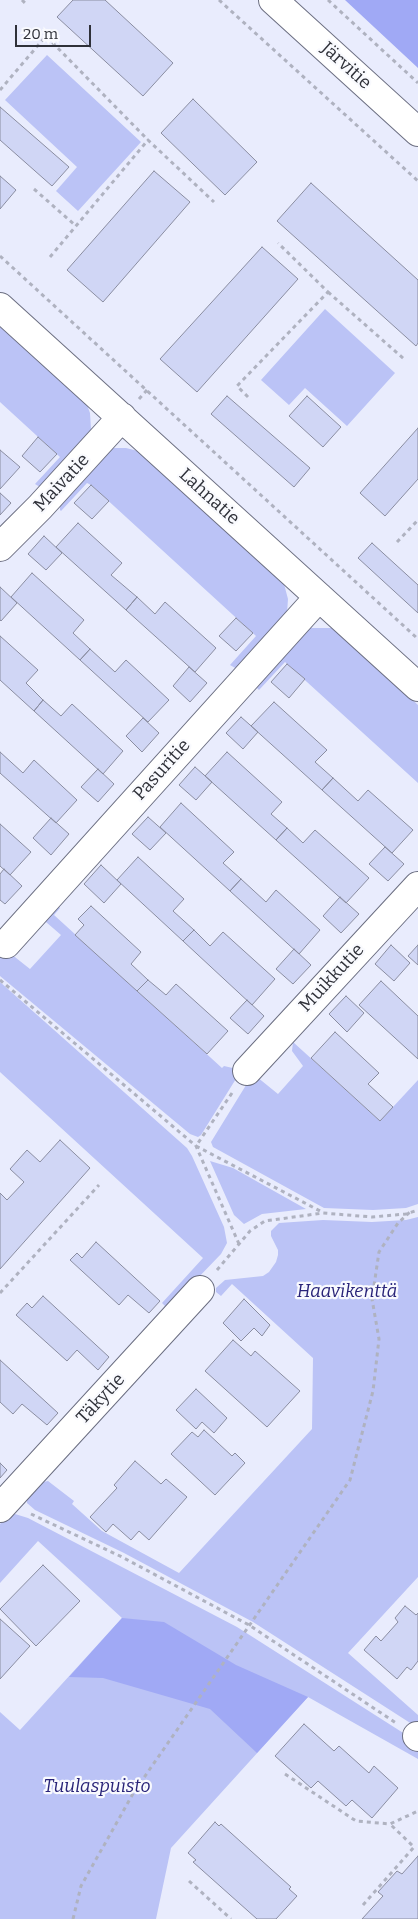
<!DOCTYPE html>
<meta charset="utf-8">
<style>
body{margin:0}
#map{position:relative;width:418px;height:1919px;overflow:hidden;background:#e9ecfd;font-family:Bitter,serif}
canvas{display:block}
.scale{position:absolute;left:15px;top:25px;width:76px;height:22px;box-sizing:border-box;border:2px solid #2f3139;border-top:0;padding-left:6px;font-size:15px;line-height:18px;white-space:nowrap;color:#2f3139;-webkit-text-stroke:4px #f9fafe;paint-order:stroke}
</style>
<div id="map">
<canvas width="418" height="1919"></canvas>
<div class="scale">20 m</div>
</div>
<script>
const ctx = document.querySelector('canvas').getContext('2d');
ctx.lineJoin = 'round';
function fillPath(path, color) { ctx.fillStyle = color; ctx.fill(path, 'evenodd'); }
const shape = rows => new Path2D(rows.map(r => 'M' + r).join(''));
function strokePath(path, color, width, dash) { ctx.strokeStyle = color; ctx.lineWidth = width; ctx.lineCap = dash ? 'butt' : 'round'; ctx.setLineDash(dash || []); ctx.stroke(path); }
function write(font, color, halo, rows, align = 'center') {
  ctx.font = font + ' Bitter,serif'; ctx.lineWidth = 4.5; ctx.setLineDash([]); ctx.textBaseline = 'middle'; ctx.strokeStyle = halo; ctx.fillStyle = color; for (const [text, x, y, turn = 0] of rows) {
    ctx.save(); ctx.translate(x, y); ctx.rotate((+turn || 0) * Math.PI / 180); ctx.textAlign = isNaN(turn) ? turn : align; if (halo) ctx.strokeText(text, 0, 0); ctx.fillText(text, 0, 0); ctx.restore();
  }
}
fillPath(shape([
 [47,55,141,142,78,211,56,191,77,167,5,100],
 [325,309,395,373,347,426,305,388,289,405,261,380],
 [0,326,87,405,90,413,91,429,88,438,40,487,35,484,60,457,0,402],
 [114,448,126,448,138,451,284,584,288,599,287,613,237,669,230,665,256,636,91,485,87,483,61,511,60,510,60,503,106,452],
 [309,628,332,628,336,630,418,705,418,783,285,662,259,690,257,688,256,685],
 [56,904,60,908,54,915,222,1068,224,1066,237,1069,239,1074,201,1135,198,1137,190,1134,0,976,0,954,6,950,30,969,61,935,46,922,45,918],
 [0,982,187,1148,192,1156,224,1227,227,1243,221,1254,170,1307,166,1307,162,1303,203,1258,0,1072],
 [293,1042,380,1121,418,1080,418,1204,406,1208,373,1210,324,1208,213,1147,211,1142,251,1077,257,1077,278,1094,303,1066,292,1051],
 [210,1161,233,1168,306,1209,262,1214,244,1224,234,1215],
 [418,1217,418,1577,348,1653,418,1715,418,1728,253,1622,124,1553,35,1510,27,1503,27,1499,39,1483,48,1481,74,1501,72,1504,102,1531,179,1573,312,1429,313,1358,232,1284,221,1296,216,1292,216,1288,225,1280,263,1276,269,1272,276,1262,278,1255,278,1250,271,1236,271,1231,279,1223,323,1220,372,1222,406,1220],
 [15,1514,28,1518,237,1627,408,1736,418,1749,418,1759,308,1697,171,1848,156,1919,0,1919,0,1712,20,1730,122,1618,38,1541,0,1583,0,1524,8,1516]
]), '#bbc3f6');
fillPath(shape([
 [345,0,418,0,418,68],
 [122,1618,164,1622,236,1665,308,1697,257,1753,210,1709,103,1678,69,1677]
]), '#a0a9f5');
const building = shape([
 [73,0,105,0,173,63,143,96,57,17,73,0],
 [193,99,257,162,225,195,161,133,193,99],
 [0,107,69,167,52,186,0,140,0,107],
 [154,171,190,202,103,302,67,270,154,171],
 [0,176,16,190,0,209,0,176],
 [311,183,418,280,418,343,416,346,277,221,311,183],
 [262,247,298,279,197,392,160,359,262,247],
 [227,396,310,468,294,487,211,414,227,396],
 [307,396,341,427,323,447,289,416,307,396],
 [418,428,418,479,385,516,360,493,418,428],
 [38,437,57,454,40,472,22,456,38,437],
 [0,450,20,467,0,489,0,450],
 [91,485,109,501,92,519,74,503,91,485],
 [0,493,11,503,0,515,0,493],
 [78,523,122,563,111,575,137,597,126,610,56,547,78,523],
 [44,536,62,553,46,570,28,554,44,536],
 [372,543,418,585,418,613,358,558,372,543],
 [32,573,84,620,73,633,90,649,80,660,11,597,32,573],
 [0,587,17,603,1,621,0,620,0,587],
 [137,597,155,614,165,602,216,648,195,672,126,610,137,597],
 [236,618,253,633,236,651,219,636,236,618],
 [0,636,38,670,26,683,43,700,34,711,0,680,0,636],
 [90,649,115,672,126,660,169,700,148,722,80,660,90,649],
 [287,664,305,679,289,698,271,682,287,664],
 [189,667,207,683,190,702,173,686,189,667],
 [43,700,61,716,72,704,123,751,103,774,34,711,43,700],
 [274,702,327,750,315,762,333,778,322,790,251,726,274,702],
 [241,717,258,732,243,749,226,733,241,717],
 [143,718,159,733,142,752,126,736,143,718],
 [0,752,23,773,34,760,77,800,56,823,0,773,0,752],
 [227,752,282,802,271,814,287,828,276,840,205,776,227,752],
 [195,767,212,782,196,800,179,785,195,767],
 [98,769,114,784,98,802,81,787,98,769],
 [333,778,358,801,368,790,413,830,392,853,322,790,333,778],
 [181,803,234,852,223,863,241,879,230,891,160,827,181,803],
 [148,817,166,833,150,850,132,834,148,817],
 [51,818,69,834,51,855,33,838,51,818],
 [0,824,31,852,10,875,0,866,0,824],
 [287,828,303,843,315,830,369,878,346,903,276,840,287,828],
 [385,847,404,864,388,881,369,864,385,847],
 [138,857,184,899,173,911,194,930,183,941,117,880,138,857],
 [101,865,121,884,104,903,84,884,101,865],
 [4,869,22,886,5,904,0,900,0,874,4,869],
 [241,879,266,902,276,890,320,930,299,954,230,891,241,879],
 [340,897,359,914,341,933,323,916,340,897],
 [91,906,141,952,131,964,148,980,137,991,75,935,84,925,78,919,91,906],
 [194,930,210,946,223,932,275,979,252,1005,183,941,194,930],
 [391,945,410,963,394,981,375,964,391,945],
 [418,945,418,965,408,956,418,945],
 [294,949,311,965,293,984,276,969,294,949],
 [148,980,166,995,176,984,228,1031,207,1054,137,991,148,980],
 [381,981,418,1016,418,1059,359,1005,381,981],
 [346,996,364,1013,347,1032,329,1014,346,996],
 [247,1000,264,1016,248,1034,230,1018,247,1000],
 [335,1032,379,1073,368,1084,393,1107,380,1121,311,1058,335,1032],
 [60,1140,90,1168,0,1269,0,1193,7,1200,24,1182,10,1169,27,1150,40,1162,60,1140],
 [96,1242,160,1301,149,1313,128,1295,119,1305,70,1260,77,1253,82,1258,96,1242],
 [43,1296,109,1357,98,1370,77,1350,67,1361,16,1315,27,1303,32,1308,43,1296],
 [244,1299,270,1325,262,1336,254,1328,241,1341,223,1323,244,1299],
 [233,1340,251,1356,255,1351,300,1391,267,1427,205,1371,233,1340],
 [0,1360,58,1413,47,1425,22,1404,13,1414,0,1402,0,1360],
 [196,1389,227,1418,214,1433,202,1422,196,1429,176,1410,196,1389],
 [204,1430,232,1456,235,1453,245,1463,215,1495,171,1454,192,1432,198,1437,204,1430],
 [135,1461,161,1484,166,1479,187,1497,149,1540,139,1531,131,1540,113,1524,106,1532,90,1517,117,1488,114,1485,135,1461],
 [0,1463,7,1470,0,1478,0,1463],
 [43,1565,80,1601,36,1646,0,1609,43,1565],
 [405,1606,416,1615,418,1613,418,1661,411,1670,407,1667,397,1679,364,1650,376,1636,381,1641,398,1622,395,1618,405,1606],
 [0,1619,30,1646,0,1679,0,1619],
 [304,1724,334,1751,339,1746,369,1773,374,1766,398,1788,372,1818,352,1800,346,1806,318,1781,311,1788,275,1756,304,1724],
 [215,1822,219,1826,221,1824,291,1887,289,1889,297,1896,276,1919,257,1919,193,1862,196,1860,188,1853,215,1822],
 [418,1856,418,1919,362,1919,383,1896,378,1892,397,1871,402,1874,418,1856]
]);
fillPath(building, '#d0d6f5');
strokePath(building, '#8a8da1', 1);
const minor = shape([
 [273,0,418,132],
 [0,307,418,687],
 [0,547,40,507,122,417],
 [6,944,319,597],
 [247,1071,418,886],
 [0,1508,200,1290],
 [417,1736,418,1737]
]);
strokePath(minor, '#6b6e81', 30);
strokePath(shape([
 [22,0,27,5],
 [219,0,418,181],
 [328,0,418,83],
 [0,90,46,36,148,140],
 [34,189,76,226],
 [0,256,418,639],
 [50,257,148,140,214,202],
 [328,292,404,359],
 [248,397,237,386,328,292,278,243],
 [139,399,147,390],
 [397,542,418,520],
 [0,980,196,1146,239,1244],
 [232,1093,196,1146,322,1212],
 [217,1270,250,1231,265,1221,323,1213,372,1217,406,1214,418,1210],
 [0,1293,99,1185],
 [31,1514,122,1557,249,1625,396,1723],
 [285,1774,356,1821,390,1824,418,1811],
 [189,1881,231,1919],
 [363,1905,414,1847,390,1824],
 [73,1919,81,1886,134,1792,350,1480,373,1391,379,1339,372,1299,379,1252,398,1223,410,1212]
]), '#afb2c0', 3, [4, 4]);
strokePath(minor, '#fff', 28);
write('18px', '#2f3139', '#f9fafe', [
 ["Järvitie",346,66,42],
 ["Maivatie",62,483,-47],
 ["Lahnatie",209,497,42],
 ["Pasuritie",162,770,-48],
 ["Muikkutie",332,978,-47],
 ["Täkytie",101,1399,-47]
]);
write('italic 18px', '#282378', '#f9fafe', [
 ["Haavikenttä",347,1292],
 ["Tuulaspuisto",97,1787]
]);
</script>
